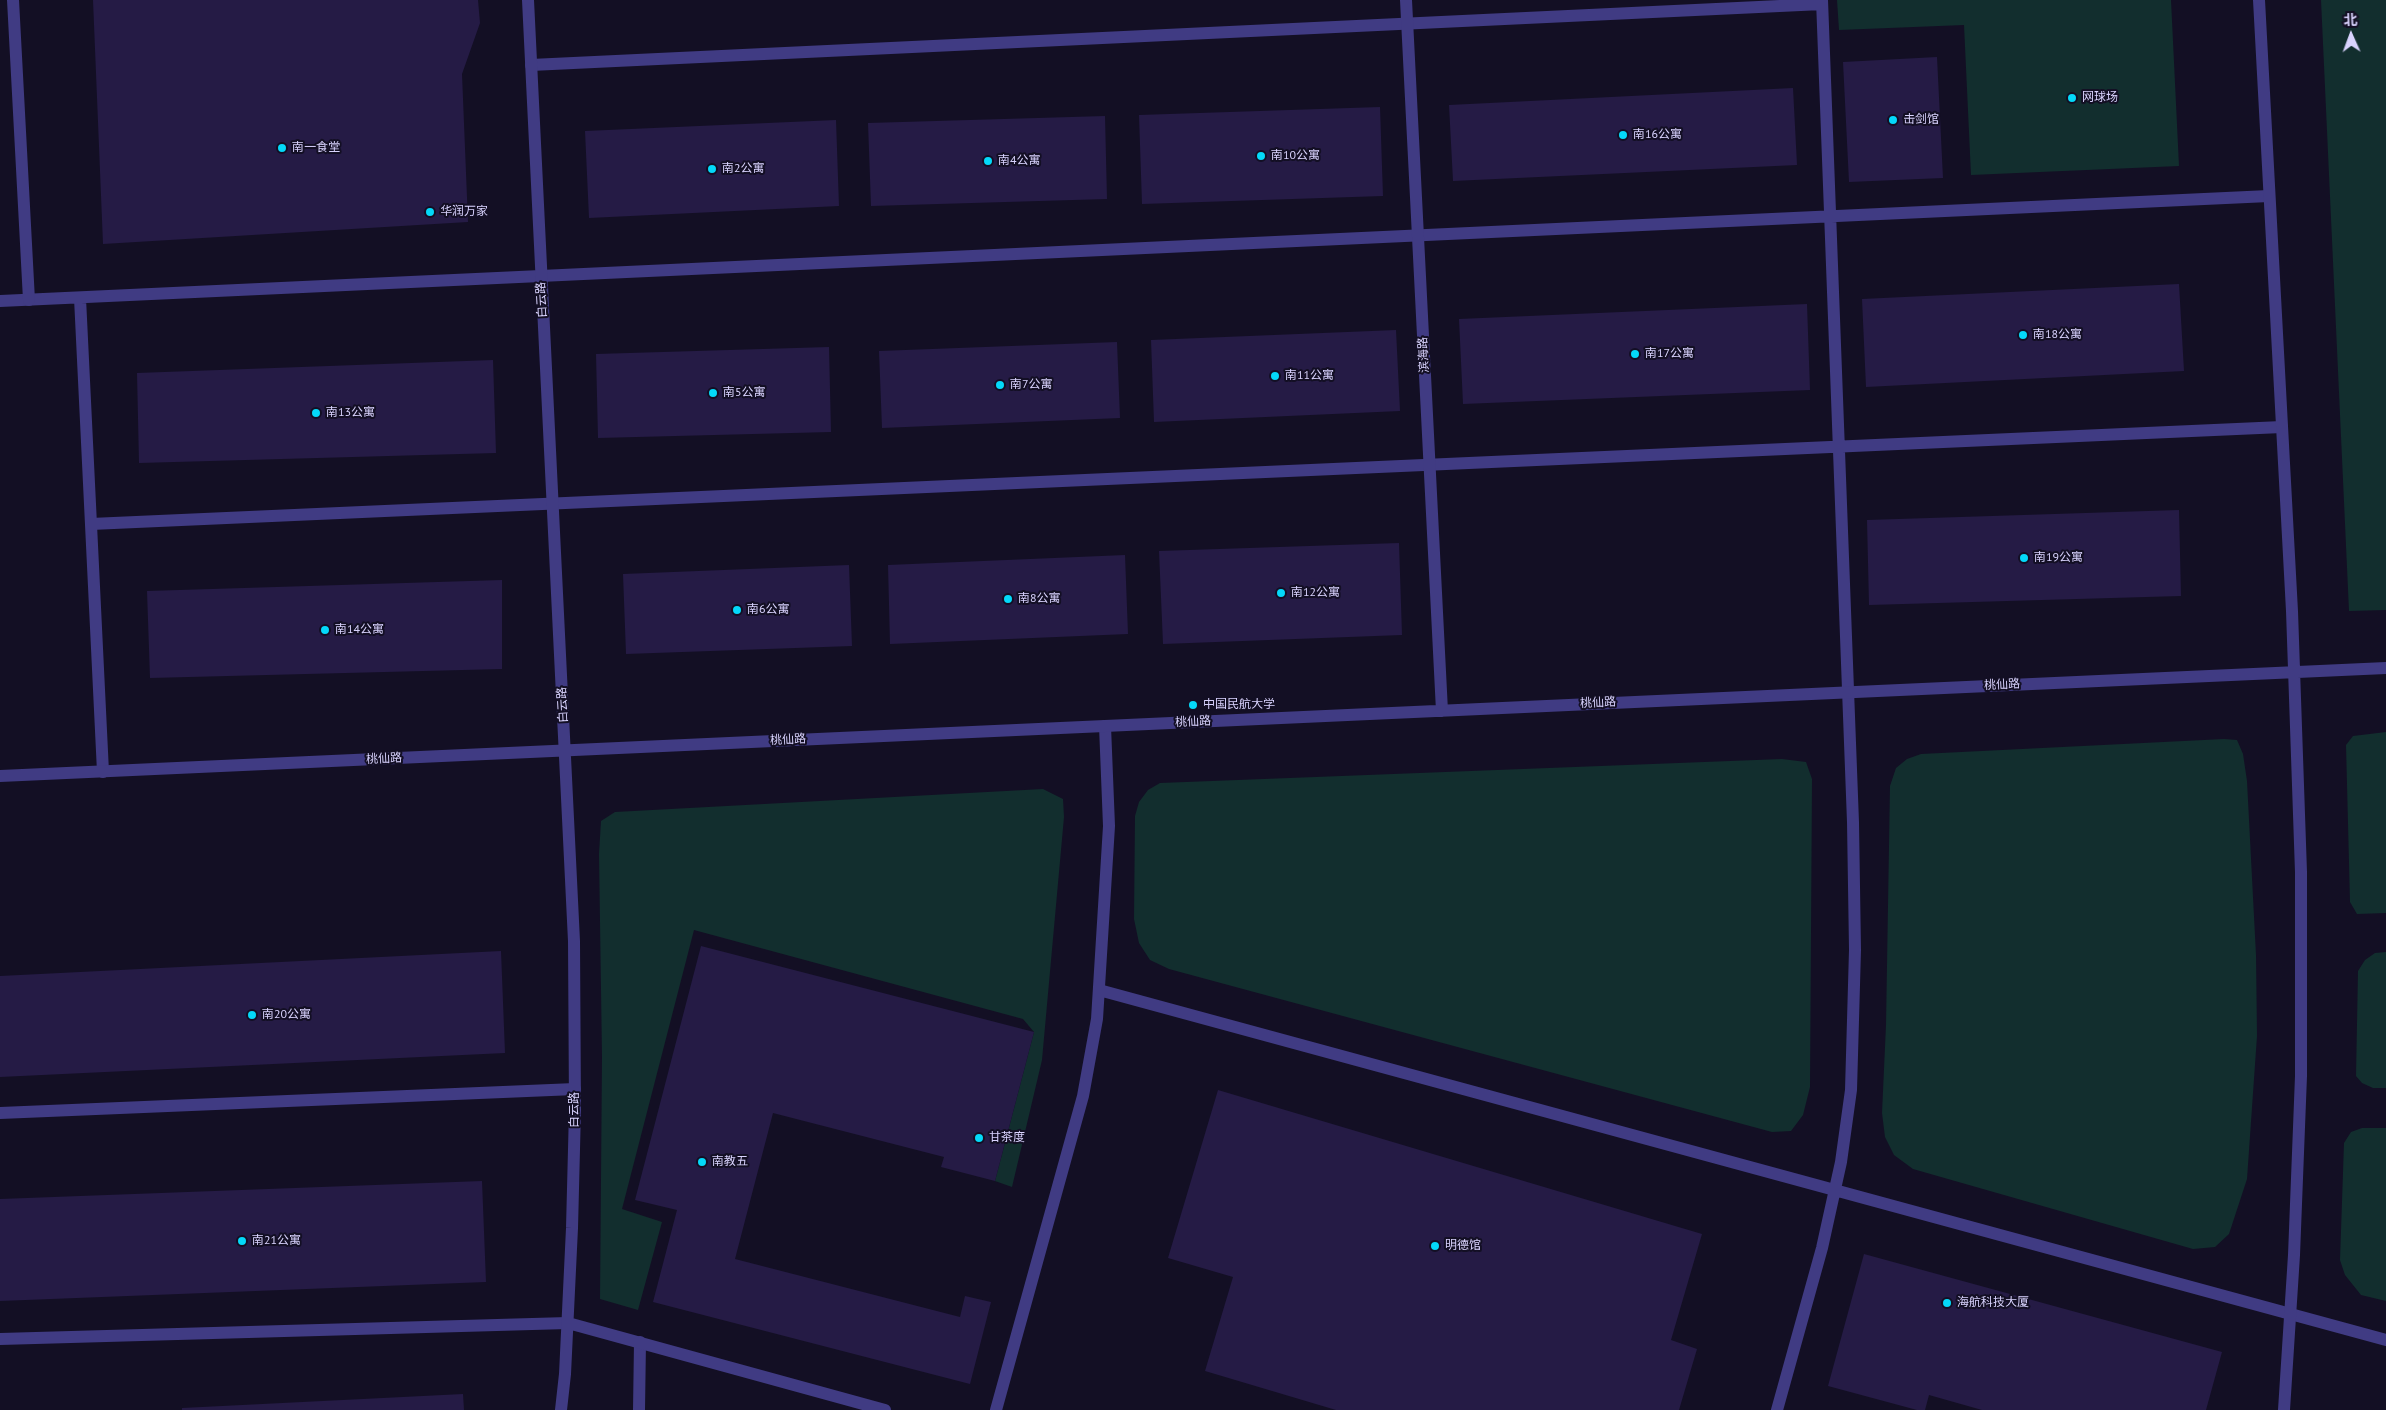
<!DOCTYPE html>
<meta charset="utf-8">
<style>
body{margin:0}
#map{position:relative;width:2386px;height:1410px;overflow:hidden;background:#130f24;font-family:"PT Sans","Noto Sans SC",sans-serif}
canvas{display:block}
.north{position:absolute;left:2326px;top:10px;width:50px;height:50px;-webkit-text-stroke:4px #130f24;paint-order:stroke;rotate:358deg;font-size:14px;font-weight:700;line-height:20px;text-align:center;color:#d9d3fe}
.north::after{content:'';display:block;margin:auto;width:18px;height:22px;background:#d9d3fe;clip-path:polygon(50% 0,100% 100%,50% 72%,0 100%)}
</style>
<div id="map">
<canvas width="2386" height="1410"></canvas>
<div class="north">北</div>
</div>
<script>
const ctx = document.querySelector('canvas').getContext('2d');
ctx.lineJoin = 'round';
function fillPath(path, color) { ctx.fillStyle = color; ctx.fill(path, 'evenodd'); }
const shape = rows => new Path2D(rows.map(r => 'M' + r).join(''));
function strokePath(path, color, width, dash) { ctx.strokeStyle = color; ctx.lineWidth = width; ctx.lineCap = dash ? 'butt' : 'round'; ctx.setLineDash(dash || []); ctx.stroke(path); }
function write(font, color, halo, rows, align = 'center') {
  ctx.font = font + ' "PT Sans","Noto Sans SC",sans-serif'; ctx.lineWidth = 4; ctx.setLineDash([]); ctx.textBaseline = 'middle'; ctx.strokeStyle = halo; ctx.fillStyle = color; for (const [text, x, y, turn = 0] of rows) {
    ctx.save(); ctx.translate(x, y); ctx.rotate((+turn || 0) * Math.PI / 180); ctx.textAlign = isNaN(turn) ? turn : align; if (halo) ctx.strokeText(text, 0, 0); ctx.fillText(text, 0, 0); ctx.restore();
  }
}
fillPath(shape([
 [1837,0,2171,0,2179,166,1971,175,1964,25,1839,30],
 [2321,0,2386,0,2386,610,2349,611],
 [2386,732,2386,913,2357,914,2350,902,2346,745,2353,736],
 [2224,739,2237,740,2243,754,2247,781,2256,955,2257,1036,2247,1179,2229,1234,2215,1247,2193,1249,1913,1169,1894,1155,1885,1137,1882,1113,1886,1025,1890,786,1896,768,1907,759,1921,754],
 [1782,759,1806,762,1812,779,1810,1087,1803,1115,1791,1131,1772,1132,1169,969,1150,960,1139,943,1134,919,1135,816,1139,802,1148,790,1160,783],
 [1043,789,1063,799,1064,817,1042,1060,1012,1187,995,1181,1034,1032,1023,1019,694,930,622,1209,662,1222,638,1310,600,1299,602,1057,599,854,601,821,615,812],
 [2386,952,2386,1088,2373,1088,2362,1083,2356,1076,2358,971,2365,960,2375,953],
 [2362,1128,2386,1128,2386,1301,2361,1295,2345,1275,2340,1260,2344,1143,2351,1132]
]), '#122e2e');
fillPath(shape([
 [93,0,478,0,480,23,462,74,468,222,103,244],
 [1937,57,1943,178,1849,182,1843,62],
 [1793,88,1797,165,1453,181,1449,105],
 [1380,107,1383,196,1142,204,1139,115],
 [1105,116,1107,199,871,206,868,123],
 [836,120,839,206,589,218,585,131],
 [2179,284,2184,371,1866,387,1862,299],
 [1807,304,1810,390,1463,404,1459,319],
 [1396,330,1400,411,1154,422,1151,340],
 [1117,342,1120,418,882,428,879,351],
 [829,347,831,432,598,438,596,354],
 [493,360,496,453,139,463,137,373],
 [2179,510,2181,596,1869,605,1867,520],
 [1399,543,1402,635,1163,644,1159,551],
 [1125,555,1128,634,890,644,888,565],
 [849,565,852,646,626,654,623,574],
 [502,580,502,669,150,678,147,591],
 [701,946,1034,1032,995,1181,941,1167,944,1157,773,1113,735,1259,960,1317,965,1296,991,1302,970,1384,653,1302,677,1210,635,1200],
 [501,951,505,1053,0,1077,0,976],
 [1218,1090,1702,1234,1671,1340,1697,1349,1679,1410,1336,1410,1205,1371,1233,1277,1168,1258],
 [482,1181,486,1282,0,1301,0,1199],
 [1864,1254,2222,1352,2206,1410,1982,1410,1929,1395,1925,1410,1917,1410,1828,1386],
 [463,1394,464,1410,182,1410,182,1408]
]), '#251b45');
strokePath(shape([
 [531,65,1822,4],
 [80,298,103,772],
 [0,301,2269,196],
 [91,524,2282,427],
 [1099,990,2386,1340],
 [0,1113,575,1089],
 [0,1339,568,1323],
 [639,1410,640,1342],
 [996,1410,1083,1096,1097,1019,1109,826,1105,726],
 [1777,1410,1822,1248,1841,1162,1851,1090,1855,950,1853,822,1822,0]
]), '#403b83', 12);
strokePath(shape([
 [13,0,29,300],
 [528,0,574,941,575,1110,572,1228,565,1374,561,1410],
 [1406,0,1442,711],
 [2259,0,2292,611,2301,872,2301,1076,2294,1255,2284,1410],
 [0,776,2386,668],
 [568,1323,885,1410]
]), '#403b83', 12);
for (const [x, y, r, color] of [
 [2072,98,5,"#04d9f9"],
 [1893,120,5,"#04d9f9"],
 [1623,135,5,"#04d9f9"],
 [282,148,5,"#04d9f9"],
 [1261,156,5,"#04d9f9"],
 [988,161,5,"#04d9f9"],
 [712,169,5,"#04d9f9"],
 [430,212,5,"#04d9f9"],
 [2023,335,5,"#04d9f9"],
 [1635,354,5,"#04d9f9"],
 [1275,376,5,"#04d9f9"],
 [1000,385,5,"#04d9f9"],
 [713,393,5,"#04d9f9"],
 [316,413,5,"#04d9f9"],
 [2024,558,5,"#04d9f9"],
 [1281,593,5,"#04d9f9"],
 [1008,599,5,"#04d9f9"],
 [737,610,5,"#04d9f9"],
 [325,630,5,"#04d9f9"],
 [1193,705,5,"#04d9f9"],
 [252,1015,5,"#04d9f9"],
 [979,1138,5,"#04d9f9"],
 [702,1162,5,"#04d9f9"],
 [242,1241,5,"#04d9f9"],
 [1435,1246,5,"#04d9f9"],
 [1947,1303,5,"#04d9f9"]
]) { const dot = new Path2D(); dot.arc(x, y, r, 0, 2 * Math.PI); ctx.fillStyle = color; ctx.fill(dot); strokePath(dot, '#130f24', 2); }
write('12px', '#d9d3fe', '#130f24', [
 ["网球场",2082,98],
 ["击剑馆",1903,120],
 ["南16公寓",1633,135],
 ["南一食堂",292,148],
 ["南10公寓",1271,156],
 ["南4公寓",998,161],
 ["南2公寓",722,169],
 ["华润万家",440,212],
 ["南18公寓",2033,335],
 ["南17公寓",1645,354],
 ["南11公寓",1285,376],
 ["南7公寓",1010,385],
 ["南5公寓",723,393],
 ["南13公寓",326,413],
 ["南19公寓",2034,558],
 ["南12公寓",1291,593],
 ["南8公寓",1018,599],
 ["南6公寓",747,610],
 ["南14公寓",335,630],
 ["中国民航大学",1203,705],
 ["南20公寓",262,1015],
 ["甘茶度",989,1138],
 ["南教五",712,1162],
 ["南21公寓",252,1241],
 ["明德馆",1445,1246],
 ["海航科技大厦",1957,1303]
], 'left');
write('12px', '#d9d3fe', '#130f24', [
 ["白云路",542,300,-93],
 ["滨海路",1424,355,-93],
 ["桃仙路",2002,685,-3],
 ["桃仙路",1598,703,-3],
 ["白云路",563,705,-93],
 ["桃仙路",1193,722,-3],
 ["桃仙路",788,740,-3],
 ["桃仙路",384,759,-3],
 ["白云路",575,1110,-90]
]);
</script>
